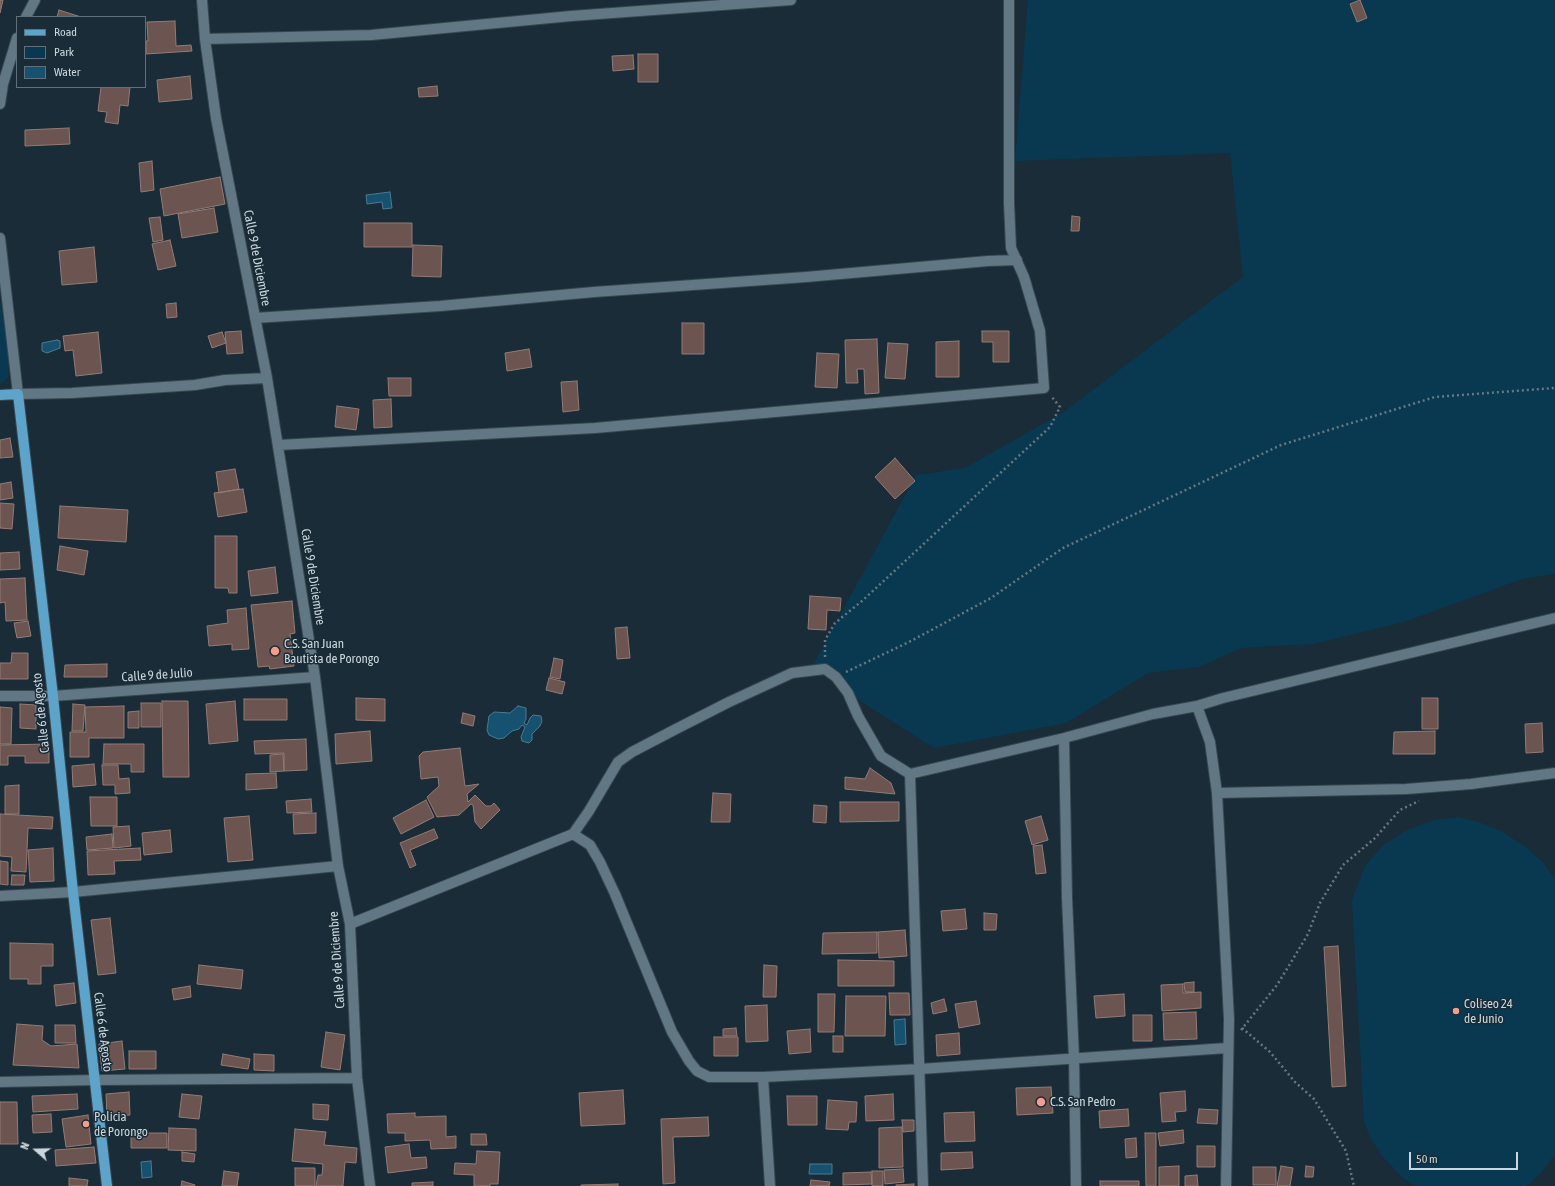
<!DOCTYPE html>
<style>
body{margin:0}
#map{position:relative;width:1555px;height:1186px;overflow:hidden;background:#192c37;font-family:"Asap Condensed",sans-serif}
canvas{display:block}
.legend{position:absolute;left:16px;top:16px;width:130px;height:72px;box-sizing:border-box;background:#192c37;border:1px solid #60707a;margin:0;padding:5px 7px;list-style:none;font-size:12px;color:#cbd7de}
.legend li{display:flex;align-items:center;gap:8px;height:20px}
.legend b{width:20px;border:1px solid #60707a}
.north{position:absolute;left:16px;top:1130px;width:40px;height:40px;-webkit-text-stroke:3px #192c37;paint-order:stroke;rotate:290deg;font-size:11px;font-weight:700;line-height:16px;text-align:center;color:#cbd7de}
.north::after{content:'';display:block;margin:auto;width:14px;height:18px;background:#cbd7de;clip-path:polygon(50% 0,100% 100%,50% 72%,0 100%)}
.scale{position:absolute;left:1409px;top:1152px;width:109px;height:18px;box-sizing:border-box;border:2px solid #cbd7de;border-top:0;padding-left:5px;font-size:12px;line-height:14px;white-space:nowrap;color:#cbd7de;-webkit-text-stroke:3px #192c37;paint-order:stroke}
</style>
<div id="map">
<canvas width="1555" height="1186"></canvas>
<ul class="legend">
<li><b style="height:5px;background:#5da3ca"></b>Road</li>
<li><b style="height:11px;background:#083951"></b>Park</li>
<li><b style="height:11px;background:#165270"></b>Water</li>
</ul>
<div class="north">N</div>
<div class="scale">50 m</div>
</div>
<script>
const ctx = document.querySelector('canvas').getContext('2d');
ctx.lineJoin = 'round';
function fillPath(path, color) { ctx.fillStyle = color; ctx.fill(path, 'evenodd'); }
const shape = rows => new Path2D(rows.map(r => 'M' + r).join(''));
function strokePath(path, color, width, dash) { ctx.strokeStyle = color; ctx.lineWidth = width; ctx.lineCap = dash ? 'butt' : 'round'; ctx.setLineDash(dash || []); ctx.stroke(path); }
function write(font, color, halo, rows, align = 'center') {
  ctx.font = font + ' "Asap Condensed",sans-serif'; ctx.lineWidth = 3; ctx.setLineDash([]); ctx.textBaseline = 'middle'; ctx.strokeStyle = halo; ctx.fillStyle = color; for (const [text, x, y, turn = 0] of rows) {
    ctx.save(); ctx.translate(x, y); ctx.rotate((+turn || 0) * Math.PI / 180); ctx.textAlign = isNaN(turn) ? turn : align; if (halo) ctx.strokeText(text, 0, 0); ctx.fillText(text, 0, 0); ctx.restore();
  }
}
fillPath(shape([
 [1028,0,1555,0,1555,574,1522,579,1404,622,1313,644,1241,648,1199,667,1148,673,1066,723,934,748,848,693,812,667,916,475,965,468,1062,413,1243,277,1230,153,1015,161],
 [0,300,9,352,8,378,0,384],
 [1457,817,1479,822,1503,832,1527,848,1544,863,1555,880,1555,1154,1542,1172,1527,1186,1415,1186,1403,1178,1383,1157,1371,1139,1364,1122,1352,900,1365,866,1382,846,1405,831,1433,820]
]), '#083951');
const water = shape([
 [390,192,392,208,383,209,382,202,367,204,366,195,390,192],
 [57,340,60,341,60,348,47,353,42,351,42,343,57,340],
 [518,706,526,708,526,719,524,723,527,725,530,718,533,715,541,716,542,721,540,726,532,734,532,740,529,743,522,741,521,737,525,727,522,725,519,729,512,731,504,738,498,739,489,735,487,730,489,716,494,712,510,713,518,706],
 [905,1019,906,1044,895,1045,894,1020,905,1019],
 [151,1161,152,1177,142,1178,141,1162,151,1161],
 [810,1164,832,1164,832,1174,809,1174,810,1164]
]);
fillPath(water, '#165270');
strokePath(water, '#4c7a91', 1);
const building = shape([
 [0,0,3,0,0,13,0,0],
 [1360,0,1367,18,1357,22,1350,4,1360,0],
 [59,10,81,17,57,17,59,10],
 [175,21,176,46,191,45,192,51,146,54,146,41,148,41,147,22,175,21],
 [638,54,658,54,658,82,638,82,638,54],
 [633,55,634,69,613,71,612,56,633,55],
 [190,76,192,99,159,102,157,80,190,76],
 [437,86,438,96,419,97,418,88,437,86],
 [101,87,130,87,128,106,120,105,118,124,105,122,107,112,98,111,101,87],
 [69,128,70,144,25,146,25,130,69,128],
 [152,161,154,190,141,192,139,163,152,161],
 [220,177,225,204,164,216,160,189,220,177],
 [214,208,218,232,182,238,178,214,214,208],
 [1072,216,1080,217,1079,231,1071,231,1072,216],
 [160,217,163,240,153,242,149,218,160,217],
 [364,223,412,223,412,247,364,247,364,223],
 [170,240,176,266,158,270,152,244,170,240],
 [413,245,442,246,441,277,412,276,413,245],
 [94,247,97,282,62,285,59,251,94,247],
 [176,303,177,317,167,318,166,304,176,303],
 [682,323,704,323,704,354,682,354,682,323],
 [241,331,243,353,227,354,225,332,241,331],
 [982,331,1009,331,1009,362,993,362,993,342,982,342,982,331],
 [98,332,102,373,76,376,73,350,65,351,63,336,98,332],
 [222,332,226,343,212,348,208,336,222,332],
 [877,339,879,393,865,394,864,369,857,369,858,383,846,383,845,340,877,339],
 [959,341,959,377,936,377,936,342,959,341],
 [888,343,908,344,905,379,885,378,888,343],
 [529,349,532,367,507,371,505,353,529,349],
 [817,353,839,354,837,388,815,387,817,353],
 [388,378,411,378,411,396,389,396,388,378],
 [577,381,579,410,563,412,561,382,577,381],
 [391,399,392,427,374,428,373,400,391,399],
 [337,406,359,409,356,430,335,427,337,406],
 [10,438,13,457,0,458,0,440,10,438],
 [895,458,915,481,895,499,875,477,895,458],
 [235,469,239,489,219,493,216,472,235,469],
 [11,482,13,498,0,500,0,484,11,482],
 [243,489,247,512,218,517,214,493,243,489],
 [0,503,14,504,12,529,0,528,0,503],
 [60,506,128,510,126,542,58,538,60,506],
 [215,536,237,536,237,593,229,593,228,588,215,588,215,536],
 [60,546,88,551,84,575,57,570,60,546],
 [19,552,20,569,0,570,0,553,19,552],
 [275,567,278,593,251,596,248,571,275,567],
 [25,578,27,620,6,621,5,602,0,603,0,579,25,578],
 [810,596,841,598,840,611,827,610,826,630,808,629,810,596],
 [292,601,295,633,290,634,294,666,270,669,269,666,258,667,251,605,292,601],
 [246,608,249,649,232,650,232,644,209,646,207,626,228,623,227,610,246,608],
 [28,621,31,636,17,638,14,623,28,621],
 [627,627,630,658,617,659,615,628,627,627],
 [12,653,28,653,28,679,0,679,0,663,11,663,12,653],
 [554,658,563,660,560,679,550,677,554,658],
 [107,664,107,677,64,677,65,665,107,664],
 [549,678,565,682,562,694,546,690,549,678],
 [356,698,385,699,385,721,356,720,356,698],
 [1422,698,1438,698,1438,729,1422,729,1422,698],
 [244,699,287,699,287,720,244,720,244,699],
 [162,701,188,701,189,777,163,777,162,701],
 [235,701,238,741,209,744,206,704,235,701],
 [141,703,161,703,161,727,141,727,141,703],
 [20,704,36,705,36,729,20,728,20,704],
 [73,704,85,705,83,731,72,731,73,704],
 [124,706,124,738,89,738,89,757,70,757,70,732,86,732,85,707,124,706],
 [0,707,12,708,11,744,0,744,0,707],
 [139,711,139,728,128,728,128,712,139,711],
 [463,713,475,716,473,726,461,723,463,713],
 [1542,723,1543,752,1526,753,1525,724,1542,723],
 [370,731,372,761,336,764,335,734,370,731],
 [1435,731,1435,754,1393,754,1394,732,1435,731],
 [306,739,307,770,284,771,284,753,255,754,254,741,306,739],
 [49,744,49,763,25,763,25,756,8,756,8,765,0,765,0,745,49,744],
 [104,744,144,744,144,772,131,772,131,764,103,764,104,744],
 [460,748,465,786,479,784,467,794,468,802,475,795,486,806,491,806,494,803,500,810,481,829,475,822,473,805,471,804,459,815,437,817,427,797,439,786,438,777,421,779,419,756,423,752,460,748],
 [283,754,284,771,270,772,270,755,283,754],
 [94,764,96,785,73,787,72,766,94,764],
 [102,765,118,765,119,779,129,778,130,793,115,794,115,785,103,785,102,765],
 [870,768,891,783,895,794,845,789,845,777,865,779,870,768],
 [276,773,277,788,246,790,246,774,276,773],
 [19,785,19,814,5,814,5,786,19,785],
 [713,793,731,794,730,822,711,822,713,793],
 [90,797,117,797,117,826,91,826,90,797],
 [311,799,312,812,287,813,286,801,311,799],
 [426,800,434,817,401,834,393,818,426,800],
 [840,802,899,802,899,821,840,822,840,802],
 [814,805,827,806,826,823,813,822,814,805],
 [316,813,316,833,294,834,293,814,316,813],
 [0,814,53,817,52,829,28,828,26,872,11,871,12,857,0,856,0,814],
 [249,816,253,860,228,862,224,818,249,816],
 [1041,816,1048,840,1032,845,1025,821,1041,816],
 [129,826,131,846,114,848,113,827,129,826],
 [434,829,438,838,410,850,416,865,410,868,400,843,434,829],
 [170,830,172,852,144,855,142,833,170,830],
 [112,834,113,848,87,850,86,837,112,834],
 [1042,845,1046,873,1036,874,1033,846,1042,845],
 [53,848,54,881,30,882,28,850,53,848],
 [140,848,141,860,114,861,115,874,88,875,87,851,140,848],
 [0,861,8,862,8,885,0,884,0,861],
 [12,875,25,875,24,885,11,885,12,875],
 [965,909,967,929,943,931,941,911,965,909],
 [984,913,997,914,996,930,984,930,984,913],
 [110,918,116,973,98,975,91,920,110,918],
 [905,930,907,956,879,958,878,932,905,930],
 [877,932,877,953,822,954,823,933,877,932],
 [10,943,53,944,53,966,41,966,41,984,28,984,28,979,10,979,10,943],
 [1338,946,1346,1086,1332,1087,1324,947,1338,946],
 [838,960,894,961,894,986,838,986,838,960],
 [199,965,243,970,241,989,197,984,199,965],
 [764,965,777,966,776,997,763,997,764,965],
 [1194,982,1194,992,1185,992,1184,983,1194,982],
 [74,983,76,1003,56,1006,54,985,74,983],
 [1183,984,1183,993,1201,992,1201,1008,1162,1011,1161,985,1183,984],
 [190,986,191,997,174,1000,172,989,190,986],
 [889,993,909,993,910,1015,890,1015,889,993],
 [818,994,835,994,834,1032,818,1032,818,994],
 [1124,994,1125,1016,1096,1018,1094,996,1124,994],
 [846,996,886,996,885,1036,845,1036,846,996],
 [944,999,947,1011,933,1014,931,1003,944,999],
 [976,1001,980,1024,959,1028,955,1004,976,1001],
 [767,1005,768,1041,746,1042,745,1006,767,1005],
 [1196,1012,1197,1039,1164,1040,1163,1013,1196,1012],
 [1133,1015,1152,1015,1152,1041,1133,1041,1133,1015],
 [17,1024,43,1026,42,1040,51,1046,77,1044,79,1068,13,1065,17,1024],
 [55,1025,75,1025,76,1043,55,1043,55,1025],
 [736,1028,737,1036,723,1036,723,1029,736,1028],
 [810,1029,811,1052,789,1054,787,1031,810,1029],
 [326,1032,345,1035,340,1070,321,1067,326,1032],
 [959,1033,960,1054,937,1056,936,1035,959,1033],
 [833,1036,843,1036,843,1052,833,1052,833,1036],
 [714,1037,738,1037,738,1056,714,1056,714,1037],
 [122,1041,125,1069,102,1071,99,1044,122,1041],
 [129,1051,156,1051,156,1069,129,1069,129,1051],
 [223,1054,250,1059,248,1069,221,1065,223,1054],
 [254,1054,274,1055,274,1071,254,1070,254,1054],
 [1051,1087,1053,1113,1017,1115,1016,1088,1051,1087],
 [623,1090,625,1124,581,1126,579,1093,623,1090],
 [1185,1091,1186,1111,1175,1112,1176,1121,1162,1122,1160,1093,1185,1091],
 [129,1092,130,1115,107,1117,106,1094,129,1092],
 [77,1094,78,1109,33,1112,32,1096,77,1094],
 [182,1094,202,1096,199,1119,179,1117,182,1094],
 [893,1094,894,1120,866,1121,865,1096,893,1094],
 [787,1096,817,1096,817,1125,788,1125,787,1096],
 [828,1100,857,1102,856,1122,849,1122,848,1130,826,1129,828,1100],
 [0,1102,17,1102,18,1144,0,1144,0,1102],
 [313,1104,329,1105,328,1120,313,1119,313,1104],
 [1128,1109,1129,1126,1100,1128,1099,1111,1128,1109],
 [1199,1109,1218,1110,1217,1124,1197,1123,1199,1109],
 [974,1112,975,1141,945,1142,944,1113,974,1112],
 [415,1113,415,1117,446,1116,446,1137,456,1136,456,1148,431,1149,430,1140,405,1141,405,1133,388,1133,387,1114,415,1113],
 [51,1114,52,1132,33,1133,32,1115,51,1114],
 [88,1115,91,1144,66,1147,62,1119,88,1115],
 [708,1117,709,1136,673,1137,675,1183,663,1184,661,1119,708,1117],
 [902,1120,914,1120,914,1131,903,1132,902,1120],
 [902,1127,903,1167,879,1168,879,1128,902,1127],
 [169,1128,196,1129,196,1151,168,1150,169,1128],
 [295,1129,326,1132,324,1145,357,1148,356,1163,345,1162,343,1186,316,1186,318,1175,322,1175,323,1164,292,1161,295,1129],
 [1183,1130,1184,1143,1160,1146,1158,1133,1183,1130],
 [131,1133,167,1133,167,1148,131,1148,131,1133],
 [1145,1133,1156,1133,1156,1186,1146,1186,1145,1133],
 [471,1134,486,1134,487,1145,471,1145,471,1134],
 [1136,1138,1137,1157,1126,1158,1125,1139,1136,1138],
 [409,1144,411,1158,426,1157,427,1168,388,1173,385,1147,409,1144],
 [1197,1146,1215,1146,1215,1167,1197,1167,1197,1146],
 [94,1147,96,1163,56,1166,55,1150,94,1147],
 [477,1151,500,1152,498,1184,490,1184,490,1186,474,1186,474,1175,454,1174,455,1163,476,1164,477,1151],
 [182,1152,195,1154,194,1162,182,1161,182,1152],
 [972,1152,973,1168,941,1170,941,1153,972,1152],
 [1179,1166,1179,1186,1159,1186,1159,1167,1179,1166],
 [1281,1166,1293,1168,1290,1186,1277,1186,1281,1166],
 [1306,1166,1314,1167,1313,1177,1305,1177,1306,1166],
 [1253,1167,1276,1167,1276,1185,1253,1185,1253,1167],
 [295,1168,315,1168,315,1186,295,1186,295,1168],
 [903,1169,904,1182,885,1184,884,1170,903,1169],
 [224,1171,239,1173,237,1186,222,1186,224,1171],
 [872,1171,883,1171,883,1186,872,1186,872,1171],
 [871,1172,872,1184,843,1185,843,1173,871,1172],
 [1197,1175,1198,1186,1185,1186,1185,1176,1197,1175],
 [69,1178,88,1180,87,1186,69,1186,69,1178],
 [811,1180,830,1182,829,1186,810,1186,811,1180],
 [182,1181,195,1185,195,1186,181,1186,182,1181],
 [1100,1181,1139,1181,1139,1186,1100,1186,1100,1181],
 [433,1182,433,1186,412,1186,412,1183,433,1182],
 [618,1184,618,1186,581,1186,581,1185,618,1184],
 [914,1184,914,1186,896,1186,896,1185,914,1184]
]);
fillPath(building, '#6c5550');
strokePath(building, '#947b75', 1);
const minor = shape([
 [202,0,205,39,216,118,267,378,315,677,338,866,350,924,357,1078,370,1186],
 [26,17,35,0],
 [205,39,371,35,571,16,791,0],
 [0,104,3,84,17,38],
 [0,238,18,394,72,393,195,385,225,380,267,378],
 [255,318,440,306,594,292,806,277,988,261,1017,260],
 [279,445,595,428,1044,388,1040,331,1024,277,1011,248,1009,203,1009,0],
 [0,696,53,696,315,677],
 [1197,706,1210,742,1217,793,1229,1019,1226,1186],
 [1064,738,1067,898,1074,1058,1076,1186],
 [910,774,923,1186],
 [1217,793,1406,789,1471,784,1555,773],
 [573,834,590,845,600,862,615,894,672,1032,689,1061,697,1071,709,1077,763,1077,920,1069,1227,1048],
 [0,896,73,892,338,866],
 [350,924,573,834,589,811,618,762,632,752,676,729,729,702,792,673,825,669,836,677,848,693,858,716,881,756,910,774,1064,738,1153,714,1197,706,1223,698,1555,618],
 [763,1077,770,1186],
 [0,1082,96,1080,357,1078]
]);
const major = shape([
 [0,395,18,394,53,696,73,892,107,1186]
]);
strokePath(minor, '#374750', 12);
strokePath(major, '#374750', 12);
strokePath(shape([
 [825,657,825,640,835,623,862,601,1050,427,1060,407,1051,396],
 [846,672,909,642,991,598,1063,548,1281,445,1435,397,1555,388],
 [1242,1028,1270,1052,1295,1082,1314,1099,1346,1151,1354,1186],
 [1241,1030,1277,985,1290,964,1308,934,1320,903,1343,865,1374,839,1400,810,1419,801]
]), '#687881', 2.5, [2, 3]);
strokePath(minor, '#627784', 10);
strokePath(major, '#5da3ca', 10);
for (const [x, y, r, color] of [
 [275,651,5,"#f49d8d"],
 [1456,1011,4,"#f49d8d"],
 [1041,1102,5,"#f49d8d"],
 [86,1124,4,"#f49d8d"]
]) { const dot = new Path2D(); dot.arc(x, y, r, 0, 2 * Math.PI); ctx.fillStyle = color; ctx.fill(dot); strokePath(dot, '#192c37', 1.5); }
write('13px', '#cbd7de', '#192c37', [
 ["Calle 9 de Diciembre",257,258,79],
 ["Calle 9 de Diciembre",313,577,81],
 ["Calle 9 de Julio",157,675,-4],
 ["Calle 6 de Agosto",41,713,-96],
 ["Calle 9 de Diciembre",337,960,-94],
 ["Calle 6 de Agosto",103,1032,83]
]);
write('13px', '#cbd7de', '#192c37', [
 ["C.S. San Juan",284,644],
 ["Bautista de Porongo",284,659],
 ["Coliseo 24",1464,1004],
 ["de Junio",1464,1019],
 ["C.S. San Pedro",1050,1102],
 ["Policia",94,1117],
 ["de Porongo",94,1132]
], 'left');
</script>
